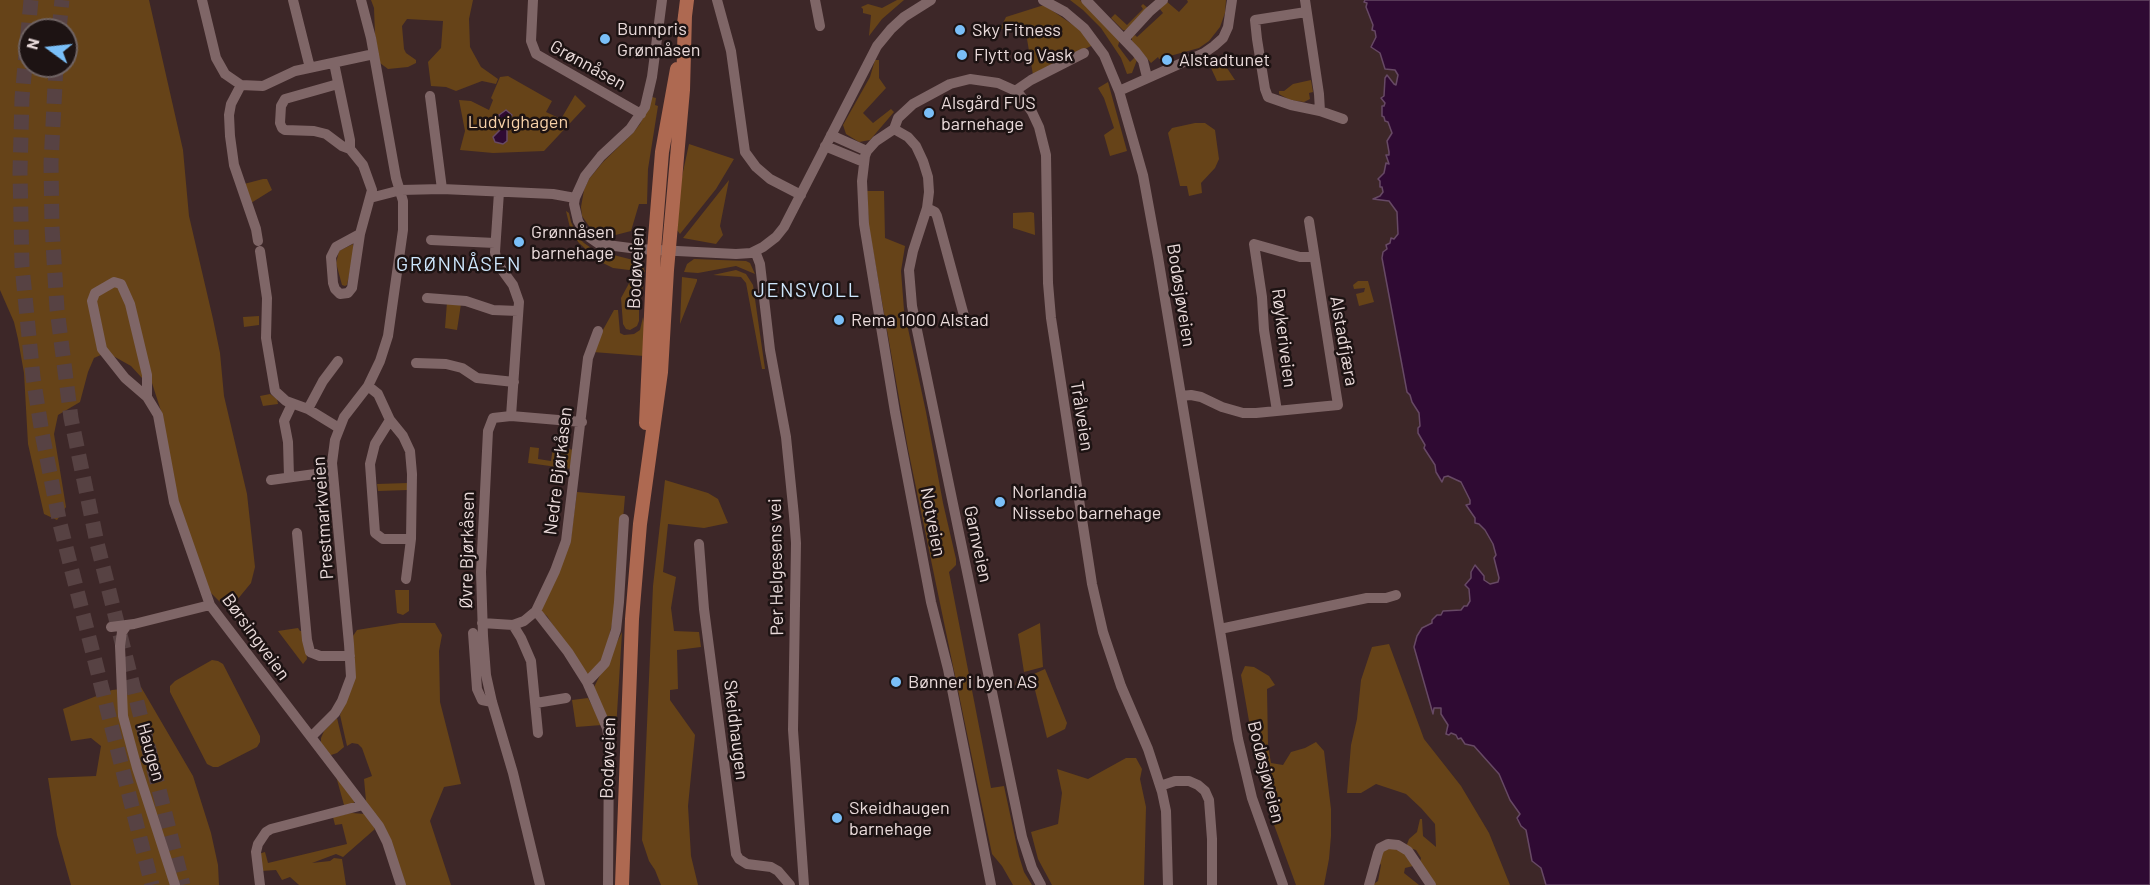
<!DOCTYPE html>
<meta charset="utf-8">
<style>
body{margin:0}
#map{position:relative;width:2150px;height:885px;overflow:hidden;background:#3d2728;font-family:Barlow,sans-serif}
canvas{display:block}
.north{position:absolute;left:18px;top:18px;width:60px;height:60px;box-sizing:border-box;background:#1d1313;border:2px solid #6f6363;border-radius:50%;rotate:285deg;font-size:16px;font-weight:700;line-height:24px;text-align:center;color:#eadbdb}
.north::after{content:'';display:block;margin:auto;width:21px;height:27px;background:#7abff8;clip-path:polygon(50% 0,100% 100%,50% 72%,0 100%)}
</style>
<div id="map">
<canvas width="2150" height="885"></canvas>
<div class="north">N</div>
</div>
<script>
const ctx = document.querySelector('canvas').getContext('2d');
ctx.lineJoin = 'round';
function fillPath(path, color) { ctx.fillStyle = color; ctx.fill(path, 'evenodd'); }
const shape = rows => new Path2D(rows.map(r => 'M' + r).join(''));
function strokePath(path, color, width, dash) { ctx.strokeStyle = color; ctx.lineWidth = width; ctx.lineCap = dash ? 'butt' : 'round'; ctx.setLineDash(dash || []); ctx.stroke(path); }
function write(font, color, halo, rows, align = 'center') {
  ctx.font = font + ' Barlow,sans-serif'; ctx.lineWidth = 5; ctx.setLineDash([]); ctx.textBaseline = 'middle'; ctx.strokeStyle = halo; ctx.fillStyle = color; for (const [text, x, y, turn = 0] of rows) {
    ctx.save(); ctx.translate(x, y); ctx.rotate((+turn || 0) * Math.PI / 180); ctx.textAlign = isNaN(turn) ? turn : align; if (halo) ctx.strokeText(text, 0, 0); ctx.fillText(text, 0, 0); ctx.restore();
  }
}
fillPath(shape([
 [0,0,149,0,183,150,189,216,213,319,220,353,224,396,247,494,255,567,251,583,237,600,234,616,210,592,178,503,161,411,152,383,142,378,131,366,115,357,103,354,94,358,88,372,80,402,58,415,54,434,66,507,57,520,44,514,28,444,24,373,18,339,14,322,0,290],
 [30,30,66,30,66,66,30,66],
 [371,0,473,0,469,19,470,47,481,67,498,79,496,84,482,81,456,91,446,87,431,86,428,62,441,48,443,21,407,19,402,26,404,49,406,53,416,60,416,63,408,67,388,69,380,63,375,35,374,8],
 [897,0,904,0,882,19,869,36,871,15,863,13,863,9,861,7,868,4,882,8],
 [1070,0,1080,0,1086,5,1120,39,1118,46,1130,62,1135,57,1137,60,1132,73,1127,74,1121,58,1101,28,1083,10],
 [1187,0,1226,0,1225,13,1220,27,1209,41,1199,48,1159,59,1158,57,1151,63,1132,41,1132,37,1135,35,1137,37,1163,13,1159,8,1166,1,1179,12,1188,2],
 [1143,4,1149,9,1129,31,1123,30,1111,18,1115,14,1127,25,1143,9,1141,6],
 [1044,5,1079,29,1093,45,1033,75,1025,27,1000,29,1006,17],
 [1221,59,1235,80,1217,81,1211,68],
 [875,60,879,60,879,78,886,88,863,113,873,123,891,109,894,112,870,140,859,142,846,134,843,125,870,77],
 [508,76,552,101,546,112,561,119,575,95,586,106,544,151,493,153,460,150,465,131,459,100,471,101,489,110,493,100,491,98,500,77],
 [1311,80,1313,92,1309,93,1310,99,1304,102,1290,100,1279,94,1279,91,1284,91,1293,84],
 [1108,82,1127,151,1110,156,1104,135,1114,128,1104,98,1098,88],
 [652,97,656,98,655,105,658,106,648,169,647,204,639,204,631,231,608,237,602,237,593,232,582,216,581,207,584,190,589,179,603,162,633,133,640,124],
 [1195,123,1205,123,1215,130,1219,159,1215,168,1201,183,1202,193,1189,196,1187,186,1180,186,1168,133,1172,128],
 [689,144,734,159,716,189,680,234,677,230,681,181],
 [263,179,267,179,272,190,251,203,244,184],
 [729,180,720,226,723,235,716,244,683,238],
 [867,191,884,191,885,238,905,246,901,271,904,310,926,412,943,503,956,559,956,565,949,572,991,788,1004,786,1019,856,1024,872,1032,885,1013,885,1002,866,992,854,908,449,869,228],
 [566,211,569,213,571,222,579,238,584,243,594,250,641,262,645,272,613,268,599,261,579,243,571,232],
 [1031,212,1034,213,1035,235,1013,228,1013,213],
 [353,244,353,256,347,285,345,286,342,285,336,263,339,251],
 [694,259,746,261,750,263,755,274,736,266,698,273,684,272,687,264],
 [736,270,746,274,753,285,765,369,762,369,746,283,741,277,713,275],
 [637,275,644,275,642,292,639,294,639,321,637,326,630,330,626,329,623,324,621,298,633,276],
 [682,277,697,279,697,281,680,324],
 [1358,281,1368,281,1374,302,1359,306,1356,294,1364,292,1365,288,1354,289,1353,285],
 [447,302,461,304,457,330,445,328],
 [614,310,618,310,620,333,624,335,634,334,640,330,643,317,645,329,644,356,593,352,594,346],
 [259,316,259,325,244,327,243,317],
 [270,394,277,399,278,404,263,406,260,396],
 [530,447,539,448,538,459,551,461,553,447,575,450,572,469,528,463],
 [665,480,708,493,718,499,728,523,704,528,668,524,663,572,676,577,671,608,674,631,699,632,701,647,677,650,678,689,670,690,670,700,695,735,688,806,691,856,698,885,661,885,655,870,649,861,642,840,653,586],
 [408,483,408,490,378,491,377,484],
 [577,492,625,496,615,612,604,657,586,677,547,616,540,611,570,544],
 [395,590,409,590,409,611,403,615,397,613],
 [400,623,435,623,442,635,439,651,440,702,461,784,444,787,430,821,451,885,405,885,366,801,364,779,372,776,362,748,358,744,352,743,347,746,340,715,354,681,353,636,357,630],
 [1040,623,1043,667,1024,672,1018,634],
 [298,628,300,631,304,631,307,659,303,664,278,631],
 [622,632,615,746,594,687],
 [1389,644,1424,739,1461,786,1489,833,1510,885,1434,885,1420,862,1421,858,1416,850,1406,847,1409,839,1417,832,1420,819,1422,819,1423,836,1436,847,1435,824,1421,808,1406,794,1376,784,1361,793,1347,793,1351,745,1357,719,1361,680,1372,647],
 [212,660,218,661,223,664,260,736,260,742,257,747,218,767,213,767,207,764,170,692,170,686,175,681],
 [1245,666,1254,667,1269,676,1275,685,1267,689,1268,746,1271,763,1283,765,1291,752,1305,748,1316,742,1324,751,1331,809,1331,836,1329,859,1324,885,1296,885,1269,811,1256,761,1241,675],
 [1045,669,1067,723,1065,729,1047,738,1033,682,1015,685,1016,682],
 [141,687,193,776,211,833,218,865,219,885,71,885,57,835,48,778,96,776,101,746,91,738,71,741,63,709,112,690],
 [588,698,602,725,576,727,572,700],
 [337,718,344,747,337,753,331,755,327,753,321,744,321,738,324,731],
 [1126,758,1136,758,1142,769,1140,779,1146,807,1144,885,1052,885,1038,859,1031,832,1058,824,1062,793,1057,769,1088,779],
 [336,776,355,801,353,804,344,805],
 [351,813,366,814,375,829,343,857,336,854,312,863,330,861,334,858,342,859,346,885,299,885,290,877,282,880,276,870,261,871,258,854,265,852,268,863,347,844,342,824,335,825,333,817],
 [1385,848,1395,849,1404,853,1413,866,1405,868,1404,873,1419,885,1372,885,1378,881,1381,865,1378,861]
]), '#664318');
const water = shape([
 [1365,0,2150,0,2150,885,1546,885,1541,868,1532,861,1526,830,1521,826,1517,818,1520,814,1510,800,1499,774,1474,746,1465,744,1461,738,1458,739,1456,735,1451,733,1449,735,1446,734,1448,725,1441,714,1441,708,1434,708,1433,714,1414,647,1417,636,1422,628,1432,623,1432,620,1437,615,1441,615,1443,611,1461,610,1464,606,1467,606,1470,601,1469,589,1465,585,1471,578,1471,572,1475,565,1484,576,1484,580,1490,584,1498,582,1499,578,1494,558,1496,555,1493,544,1485,530,1479,524,1475,523,1475,518,1466,505,1470,504,1470,500,1461,482,1448,476,1444,477,1442,482,1436,472,1435,465,1424,448,1425,445,1418,433,1418,428,1420,426,1419,413,1412,402,1410,395,1407,392,1382,258,1383,252,1387,249,1386,245,1390,243,1391,238,1394,239,1398,234,1397,212,1389,201,1373,199,1380,196,1383,192,1382,187,1380,187,1380,181,1378,179,1384,173,1386,163,1389,164,1386,155,1389,155,1389,152,1387,141,1392,133,1388,122,1385,121,1384,117,1382,116,1382,106,1384,106,1385,103,1381,98,1384,96,1385,78,1387,75,1394,84,1396,85,1398,75,1395,70,1385,69,1380,53,1371,47,1376,37,1375,31,1372,30,1373,25,1366,7,1367,3,1364,2,1365,0],
 [506,110,512,115,507,125,507,141,503,144,495,142,493,137,500,130,499,115,506,110]
]);
fillPath(water, '#2f0a33');
strokePath(water, '#674965', 1.5);
strokePath(shape([
 [31,0,22,98,20,172,22,266,33,377,42,433,60,524,152,885],
 [59,30,62,0],
 [56,66,51,163,52,227,57,309,71,418,97,543,183,885]
]), '#574243', 15, [15, 8]);
strokePath(shape([
 [202,0,216,58,225,74,241,85,263,86,295,71,374,54],
 [293,0,310,68],
 [533,0,531,41,536,54,641,114],
 [662,0,652,77,645,107,630,129,601,156,585,176,575,198,574,204,578,221,586,235,599,244,638,249,736,254,751,253,763,247,776,237,784,227,877,46,891,29,904,17,931,0],
 [717,0,731,51,745,152,756,167,770,179,801,195],
 [815,0,820,26],
 [1043,0,1065,12,1084,28,1104,55,1119,91,1143,175,1158,257,1238,739,1252,798,1283,885],
 [1086,0,1136,52,1143,61,1147,77],
 [1305,0,1319,94,1320,111,1291,105,1268,97,1265,89,1257,39,1255,20,1306,12],
 [1125,38,1149,12,1163,0],
 [334,63,350,140,350,149,363,165,372,190,360,234,352,288,348,293,340,294,335,289,333,283,331,257,336,247,360,234],
 [338,84,285,99,281,106,280,123,282,128,285,130,314,131,326,134,342,146,350,149],
 [241,85,231,104,229,115,230,136,234,165,256,229,258,241],
 [1015,91,1031,80,1084,53],
 [1119,91,1204,53,1214,46,1223,38,1228,27,1232,0],
 [430,96,442,189],
 [1320,111,1343,119],
 [894,129,898,118,913,104,950,84,970,79,998,83,1018,92,1032,112,1039,127,1046,155,1048,283,1051,318,1092,584,1103,632,1121,686,1148,749,1162,792,1166,811,1168,885],
 [831,135,867,151],
 [825,146,864,162],
 [499,192,495,252,497,263,513,285,519,302,511,416,493,418,488,431,481,572,483,636,486,675,492,702,513,773,540,885],
 [370,198,401,190,442,189,553,194,575,198],
 [927,208,935,212,937,216,966,323],
 [431,240,495,243],
 [260,251,267,298,266,338,275,391,286,401,308,409,339,428],
 [755,251,760,264,770,350,786,437,794,516,796,543,793,730,804,885],
 [427,298,466,301,493,310,518,311],
 [416,363,446,364,462,368,477,378,514,382],
 [368,386,378,394,390,420,403,436,410,451,412,474,411,539,406,579],
 [1181,396,1191,395,1201,397,1222,407,1243,413,1256,413,1338,405,1309,221],
 [147,397,147,375,130,304,121,284,114,282,95,293,92,301,102,349,125,378,147,397,158,415,174,502,210,605,379,826,387,842,401,885],
 [308,409,323,381,338,361],
 [1277,411,1264,330,1262,297,1254,244,1300,257,1314,257],
 [511,416,582,422],
 [390,420,375,444,370,464,375,533,383,539,411,539],
 [289,477,288,442,284,421,292,404],
 [271,480,315,474],
 [297,533,307,640,310,652,320,656,350,656],
 [699,544,704,609,736,854,739,859,747,864,771,867,778,871,790,885],
 [536,611,555,571,566,541,588,358,598,331],
 [482,623,513,625,524,621,536,611,568,652,587,682,607,728,609,740,608,885],
 [127,625,122,632,120,646,123,716,137,768,175,885],
 [513,625,521,638,531,661,538,733],
 [111,627,134,624,210,605],
 [1220,629,1367,598,1386,598,1396,595],
 [473,633,477,689,482,700,492,702],
 [587,682,605,663,616,630,619,602,624,519],
 [536,703,566,698],
 [312,736,335,713,342,701,351,677,349,644,332,463,335,440,344,417,368,386,380,361,388,336,403,230,403,201,396,178,371,38,361,0],
 [1160,786,1175,781,1189,781,1198,785,1205,791,1209,800,1212,839,1212,885],
 [260,885,256,852,258,844,266,832,271,829,363,805],
 [991,885,948,669,931,602,895,412,864,224,862,181,865,156,867,151,876,141,894,129,908,137,916,146,923,161,928,177,929,192,927,208,913,251,909,270,912,306,1022,837,1032,868,1041,885],
 [1369,885,1378,853,1380,848,1388,844,1398,845,1408,851,1431,885]
]), '#7f6667', 10);
strokePath(shape([
 [684,24,687,0],
 [646,423,654,250,662,152,677,69],
 [622,885,632,619,640,524,661,372,667,270,683,90,685,15]
]), '#ae6951', 14);
for (const [x, y, r, color] of [
 [960,30,6,"#7abff8"],
 [605,39,6,"#7abff8"],
 [962,55,6,"#7abff8"],
 [1167,60,6,"#7abff8"],
 [929,113,6,"#7abff8"],
 [519,242,6,"#7abff8"],
 [839,320,6,"#7abff8"],
 [1000,502,6,"#7abff8"],
 [896,682,6,"#7abff8"],
 [837,818,6,"#7abff8"]
]) { const dot = new Path2D(); dot.arc(x, y, r, 0, 2 * Math.PI); ctx.fillStyle = color; ctx.fill(dot); strokePath(dot, '#1d1313', 2); }
write('18px', '#eadbdb', '#1d1313', [
 ["Bunnpris",617,29],
 ["Grønnåsen",617,50],
 ["Sky Fitness",972,30],
 ["Flytt og Vask",974,55],
 ["Alstadtunet",1179,60],
 ["Alsgård FUS",941,103],
 ["barnehage",941,124],
 ["Grønnåsen",531,232],
 ["barnehage",531,253],
 ["Rema 1000 Alstad",851,320],
 ["Norlandia",1012,492],
 ["Nissebo barnehage",1012,513],
 ["Bønner i byen AS",908,682],
 ["Skeidhaugen",849,808],
 ["barnehage",849,829]
], 'left');
write('18px', '#eadbdb', '#1d1313', [
 ["Grønnåsen",588,65,29],
 ["Bodøveien",636,268,-87],
 ["Bodøsjøveien",1181,295,81],
 ["Røykeriveien",1284,338,83],
 ["Alstadfjæra",1344,341,80],
 ["Trålveien",1082,416,81],
 ["Nedre Bjørkåsen",558,471,-83],
 ["Prestmarkveien",323,518,-94],
 ["Notveien",933,522,79],
 ["Garnveien",978,544,78],
 ["Øvre Bjørkåsen",467,550,-89],
 ["Per Helgesens vei",776,567,-91],
 ["Børsingveien",256,637,54],
 ["Skeidhaugen",736,730,83],
 ["Haugen",151,752,74],
 ["Bodøveien",608,758,-88],
 ["Bodøsjøveien",1266,772,76]
]);
write('18px', '#f7d1a8', '#1d1313', [
 ["Ludvighagen",518,122]
]);
ctx.letterSpacing = '1.5px';
write('20px', '#cee7fd', '#1d1313', [
 ["GRØNNÅSEN",459,264],
 ["JENSVOLL",807,290]
]);
ctx.letterSpacing = '0px';
</script>
